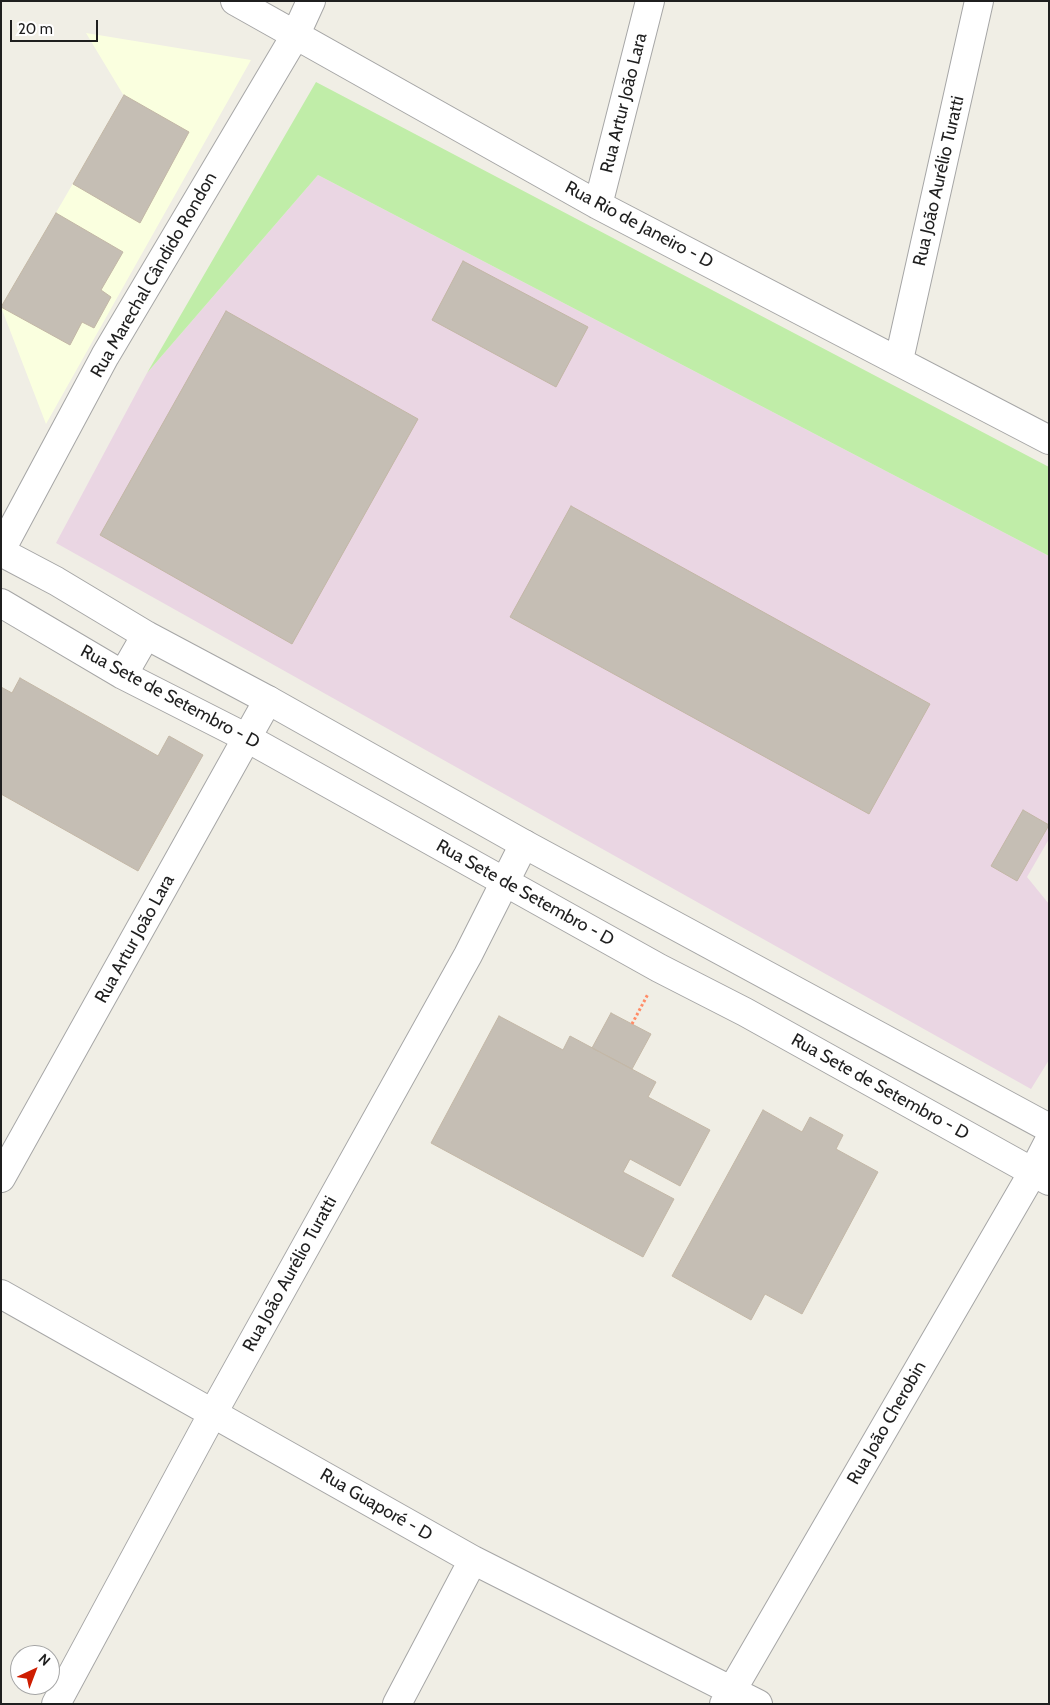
<!DOCTYPE html>
<meta charset="utf-8">
<style>
body{margin:0}
#map{position:relative;width:1050px;height:1705px;overflow:hidden;background:#f0eee5;font-family:Cabin,sans-serif}
canvas{display:block}
.frame{position:absolute;inset:0;border:2px solid #1f1f1f;pointer-events:none}
.north{position:absolute;left:10px;top:1645px;width:50px;height:50px;box-sizing:border-box;background:#fff;border:1px solid #a5a5a5;border-radius:50%;rotate:43deg;font-size:14px;font-weight:700;line-height:20px;text-align:center;color:#1f1f1f}
.north::after{content:'';display:block;margin:auto;width:18px;height:22px;background:#ce1d00;clip-path:polygon(50% 0,100% 100%,50% 72%,0 100%)}
.scale{position:absolute;left:10px;top:20px;width:88px;height:22px;box-sizing:border-box;border:2px solid #1f1f1f;border-top:0;padding-left:6px;font-size:15px;line-height:18px;white-space:nowrap;color:#1f1f1f;-webkit-text-stroke:4px #fff;paint-order:stroke}
</style>
<div id="map">
<canvas width="1050" height="1705"></canvas>
<div class="frame"></div>
<div class="north">N</div>
<div class="scale">20 m</div>
</div>
<script>
const ctx = document.querySelector('canvas').getContext('2d');
ctx.lineJoin = 'round';
function fillPath(path, color) { ctx.fillStyle = color; ctx.fill(path, 'evenodd'); }
const shape = rows => new Path2D(rows.map(r => 'M' + r).join(''));
function strokePath(path, color, width, dash) { ctx.strokeStyle = color; ctx.lineWidth = width; ctx.lineCap = dash ? 'butt' : 'round'; ctx.setLineDash(dash || []); ctx.stroke(path); }
function write(font, color, halo, rows, align = 'center') {
  ctx.font = font + ' Cabin,sans-serif'; ctx.lineWidth = 4; ctx.setLineDash([]); ctx.textBaseline = 'middle'; ctx.strokeStyle = halo; ctx.fillStyle = color; for (const [text, x, y, turn = 0] of rows) {
    ctx.save(); ctx.translate(x, y); ctx.rotate((+turn || 0) * Math.PI / 180); ctx.textAlign = isNaN(turn) ? turn : align; if (halo) ctx.strokeText(text, 0, 0); ctx.fillText(text, 0, 0); ctx.restore();
  }
}
fillPath(shape([
 [318,175,1049,556,1049,839,1027,877,1049,904,1049,1060,1031,1089,56,543,147,373]
]), '#ead6e3');
fillPath(shape([
 [86,33,251,60,46,424,1,307,124,96]
]), '#faffdf');
fillPath(shape([
 [316,82,1049,467,1049,556,318,175,147,373]
]), '#c0eda8');
const building = shape([
 [124,95,189,132,140,223,73,184,124,95],
 [56,213,123,252,101,290,111,297,94,328,82,322,70,345,1,307,56,213],
 [463,261,588,327,556,387,432,320,463,261],
 [226,311,418,419,292,644,100,535,226,311],
 [571,506,930,704,869,814,510,617,571,506],
 [20,678,158,756,169,736,203,755,138,871,1,794,1,687,12,693,20,678],
 [1023,810,1049,825,1017,881,991,866,1023,810],
 [611,1013,651,1034,632,1069,592,1048,611,1013],
 [499,1016,563,1050,570,1036,656,1082,648,1097,710,1130,680,1186,630,1159,623,1172,674,1199,643,1257,431,1143,499,1016],
 [763,1110,802,1132,810,1117,843,1135,836,1149,878,1172,802,1314,765,1294,751,1320,672,1276,763,1110]
]);
fillPath(building, '#c5beb4');
strokePath(building, '#c3b7a6', 1);
const minor = shape([
 [235,1,598,205,1049,440],
 [598,205,650,1],
 [899,360,979,1],
 [1,550,105,356,295,36,311,1],
 [1,1178,268,700],
 [1,1294,473,1560,758,1704],
 [56,1704,213,1413,468,955,524,844],
 [397,1704,473,1560],
 [724,1704,1033,1172,1049,1141]
]);
const tertiary = shape([
 [1,552,56,581,146,635,268,700,524,844,1049,1128],
 [1,603,123,675,247,738,659,968,745,1012,1049,1181],
 [123,675,146,635]
]);
strokePath(minor, '#a6a6a6', 30);
strokePath(tertiary, '#a6a6a6', 30);
strokePath(shape([
 [632,1024,648,994]
]), '#ff8c67', 3, [2.5, 2.5]);
strokePath(minor, '#fff', 28);
strokePath(tertiary, '#fff', 28);
write('18px', '#1f1f1f', '#fff', [
 ["Rua Artur João Lara",624,103,-76],
 ["Rua João Aurélio Turatti",939,181,-77],
 ["Rua Rio de Janeiro - D",639,225,28],
 ["Rua Marechal Cândido Rondon",154,275,-60],
 ["Rua Sete de Setembro - D",170,697,28],
 ["Rua Sete de Setembro - D",525,893,29],
 ["Rua Artur João Lara",135,939,-61],
 ["Rua Sete de Setembro - D",880,1087,29],
 ["Rua João Aurélio Turatti",290,1274,-61],
 ["Rua João Cherobin",887,1423,-60],
 ["Rua Guaporé - D",376,1505,30]
]);
</script>
